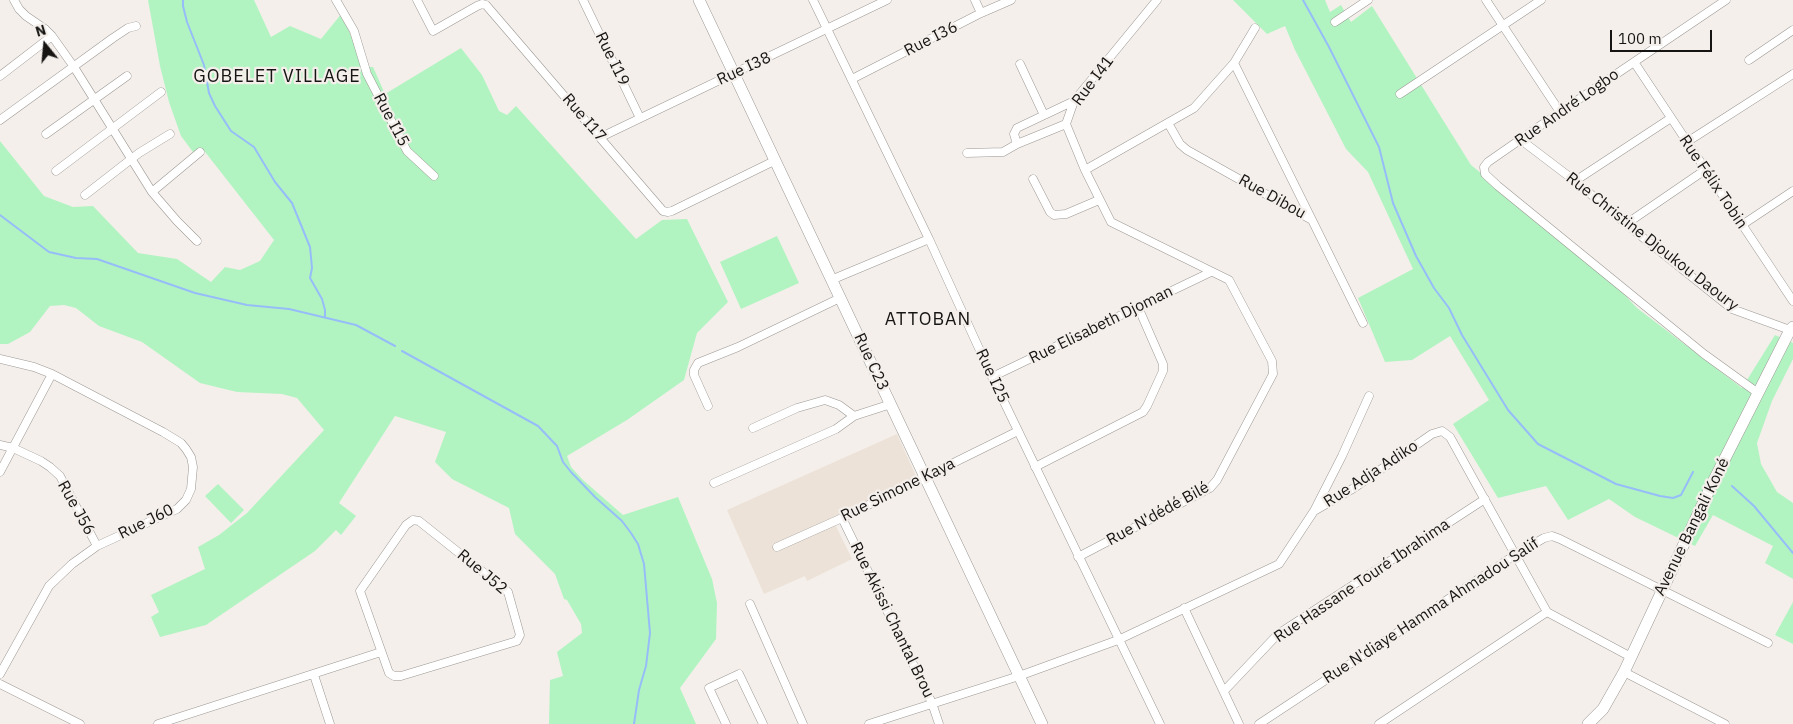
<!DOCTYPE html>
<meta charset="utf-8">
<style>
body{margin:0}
#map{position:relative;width:1793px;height:724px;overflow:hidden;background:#f4efeb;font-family:"IBM Plex Sans",sans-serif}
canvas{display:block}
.north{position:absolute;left:20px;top:20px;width:50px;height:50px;-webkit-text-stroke:4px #f4efeb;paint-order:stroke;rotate:343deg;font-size:14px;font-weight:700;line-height:20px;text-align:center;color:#161513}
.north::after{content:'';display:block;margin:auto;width:18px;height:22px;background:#161513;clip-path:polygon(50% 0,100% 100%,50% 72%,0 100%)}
.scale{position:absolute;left:1610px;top:30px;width:102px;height:22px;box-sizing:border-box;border:2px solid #161513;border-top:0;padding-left:6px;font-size:15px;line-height:18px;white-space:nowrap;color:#161513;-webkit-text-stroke:4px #f4efeb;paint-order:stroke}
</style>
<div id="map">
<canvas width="1793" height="724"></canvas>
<div class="north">N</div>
<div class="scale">100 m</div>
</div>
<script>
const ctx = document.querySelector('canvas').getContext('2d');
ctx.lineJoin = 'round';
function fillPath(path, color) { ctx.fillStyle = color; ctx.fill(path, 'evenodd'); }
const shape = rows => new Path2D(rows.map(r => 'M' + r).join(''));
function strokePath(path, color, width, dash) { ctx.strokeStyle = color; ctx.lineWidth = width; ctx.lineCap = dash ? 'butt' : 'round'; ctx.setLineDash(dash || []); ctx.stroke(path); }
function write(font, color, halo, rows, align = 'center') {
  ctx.font = font + ' "IBM Plex Sans",sans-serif'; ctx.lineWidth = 4.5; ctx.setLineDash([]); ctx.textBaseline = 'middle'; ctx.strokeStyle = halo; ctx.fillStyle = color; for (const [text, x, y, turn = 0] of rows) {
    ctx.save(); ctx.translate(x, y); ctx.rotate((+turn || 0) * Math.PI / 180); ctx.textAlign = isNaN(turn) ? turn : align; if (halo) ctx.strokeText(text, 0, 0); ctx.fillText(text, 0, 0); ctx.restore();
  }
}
fillPath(shape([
 [897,434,916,476,832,518,852,559,807,581,805,576,764,594,727,510]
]), '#ede2d8');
fillPath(shape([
 [148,0,254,0,271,37,290,26,321,39,342,13,363,67,373,67,385,94,461,48,482,75,499,111,507,115,516,106,636,239,662,220,687,219,728,302,697,333,684,380,627,420,567,456,571,467,583,480,623,515,678,497,712,579,717,603,716,639,680,688,696,724,549,724,550,680,563,676,557,652,582,633,581,624,567,600,564,599,555,574,515,534,509,508,452,479,435,462,446,432,395,416,339,503,356,516,341,535,336,530,315,551,206,625,160,637,151,617,159,612,151,595,205,569,198,547,219,535,247,513,324,430,297,398,282,394,237,392,200,383,142,342,99,326,76,308,64,305,50,306,30,332,8,344,0,344,0,141,44,196,73,207,93,206,138,253,177,259,211,282,225,267,240,270,260,261,274,240,202,148,193,152,181,136,169,102,160,66],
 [1233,0,1325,0,1330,12,1341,5,1351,22,1372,6,1471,165,1602,271,1637,308,1742,388,1775,335,1793,343,1793,359,1772,401,1757,443,1761,464,1777,492,1793,503,1793,579,1765,563,1773,546,1713,515,1695,546,1635,517,1609,499,1568,520,1546,486,1498,498,1453,424,1489,400,1450,336,1412,360,1385,362,1358,298,1413,269,1368,172,1346,149,1295,50,1285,26,1267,34],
 [777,236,799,283,741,309,720,262],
 [218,484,244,510,231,523,205,496],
 [1793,602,1793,644,1775,635]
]), '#b2f4c1');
strokePath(shape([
 [183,0,183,6,187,22,204,65,209,93,215,106,231,131,254,147,275,182,292,203,310,247,312,268,310,278,322,299,325,310,325,317],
 [1303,0,1329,47,1379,147,1393,203,1416,256,1434,288,1449,308,1462,335,1508,410,1538,444,1616,484,1660,496,1673,498,1681,495,1693,472],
 [0,215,49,252,76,258,97,259,195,293,247,305,289,309,356,325,395,346],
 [402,351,538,426,557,446,563,462,571,472,595,497,622,521,631,533,638,544,644,564,650,633,646,666,639,690,634,724],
 [1732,486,1754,506,1793,553]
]), '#96bdf8', 2);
const street = shape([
 [14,0,19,9,26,16,45,29,52,36,74,67,152,192,177,221,197,241],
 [336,0,354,31,367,74,407,151,434,176],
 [417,0,433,31,477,6,482,4,486,5,663,211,668,212,672,211,774,161],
 [583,0,640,118],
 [813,0,929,239,992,377,1160,724],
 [975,0,981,13],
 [1486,0,1560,112],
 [1726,0,1560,112,1488,162,1484,167,1485,174,1498,186,1704,354,1758,393],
 [1335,22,1368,0],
 [1749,60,1793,30],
 [1634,62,1793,301],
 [1234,63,1312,220],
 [1020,64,1044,115],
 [0,76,52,36],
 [852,79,981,13,1011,0],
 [1400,94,1541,0],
 [0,120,113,38,128,28,136,26],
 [1168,123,1180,144,1187,150,1312,220,1363,323],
 [46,134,127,76],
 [601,137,887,0],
 [1521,140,1575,181,1626,224,1732,309,1790,330],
 [1687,142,1793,74],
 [1017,144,1014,134,1017,128,1074,101],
 [967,153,1003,152,1017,144,1066,124],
 [1085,170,1194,108,1234,63,1255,28],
 [56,171,161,92],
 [1033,179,1050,212,1054,215,1066,214,1099,200],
 [1575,181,1671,118],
 [152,192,200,152],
 [85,195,139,153,170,134],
 [1626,224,1705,170],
 [1742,225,1793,191],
 [831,280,929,239],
 [0,359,34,367,52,374,163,432,181,443,186,449,191,457,193,467,191,489,186,500,177,509,97,546,72,564,49,586,0,674],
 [992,377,1211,272],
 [708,406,694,375,694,370,698,363,738,347,840,298],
 [753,428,797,408,825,400,839,405,854,416],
 [0,445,13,448,41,461,50,467,60,476,97,546],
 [1035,467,1143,412,1147,406,1163,371,1163,364,1138,307],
 [0,472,52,374],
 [714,483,836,429,854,416,891,404],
 [1314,511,1342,456,1369,396],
 [842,518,932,703,939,724],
 [413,520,419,521,508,592,520,635,517,641,401,676,394,676,389,673,360,591,406,525,413,520],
 [777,547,842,518,1018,431],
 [1078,557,1210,488,1217,480,1273,374,1272,361,1229,280,1111,222,1085,170,1066,124,1074,101,1157,0],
 [750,604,803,724],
 [1184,608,1239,724],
 [1624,672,1725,724],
 [314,675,330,724],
 [0,684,80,724],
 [1224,691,1278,634,1485,499],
 [158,724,381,652],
 [726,724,709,688,739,674,763,724],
 [869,724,1019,676,1118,640,1279,564,1314,511,1354,488,1432,434,1442,431,1450,437,1547,612],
 [1259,724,1515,555,1544,538,1552,536,1560,539,1768,643],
 [1379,724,1547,612,1631,657]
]);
const secondary = shape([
 [699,0,1042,724],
 [1588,724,1603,709,1624,672,1713,482,1790,330,1793,327]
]);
strokePath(street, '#9c9894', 9);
strokePath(secondary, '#9c9894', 12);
strokePath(street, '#fff', 8);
strokePath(secondary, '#fff', 11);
write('16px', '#161513', '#f4efeb', [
 ["Rue I36",931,39,-27],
 ["Rue I19",612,59,64],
 ["Rue I38",744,69,-25],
 ["Rue I41",1093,81,-53],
 ["Rue André Logbo",1567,108,-35],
 ["Rue I17",584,118,49],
 ["Rue I15",391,120,62],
 ["Rue Félix Tobin",1713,182,56],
 ["Rue Dibou",1272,197,29],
 ["Rue Christine Djoukou Daoury",1652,242,38],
 ["Rue Elisabeth Djoman",1101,325,-26],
 ["Rue C23",871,362,65],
 ["Rue I25",992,376,65],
 ["Rue Adja Adiko",1371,474,-33],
 ["Rue Simone Kaya",898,490,-26],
 ["Rue J56",76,508,61],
 ["Rue N'dédé Bilé",1158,514,-29],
 ["Rue J60",146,522,-26],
 ["Avenue Bangali Koné",1692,527,-64],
 ["Rue J52",482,572,40],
 ["Rue Hassane Touré Ibrahima",1362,581,-34],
 ["Rue N'diaye Hamma Ahmadou Salif",1431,611,-33],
 ["Rue Akissi Chantal Brou",892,620,64]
]);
ctx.letterSpacing = '1px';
write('18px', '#161513', '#f4efeb', [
 ["GOBELET VILLAGE",277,77],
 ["ATTOBAN",928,320]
]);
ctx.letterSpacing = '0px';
</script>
